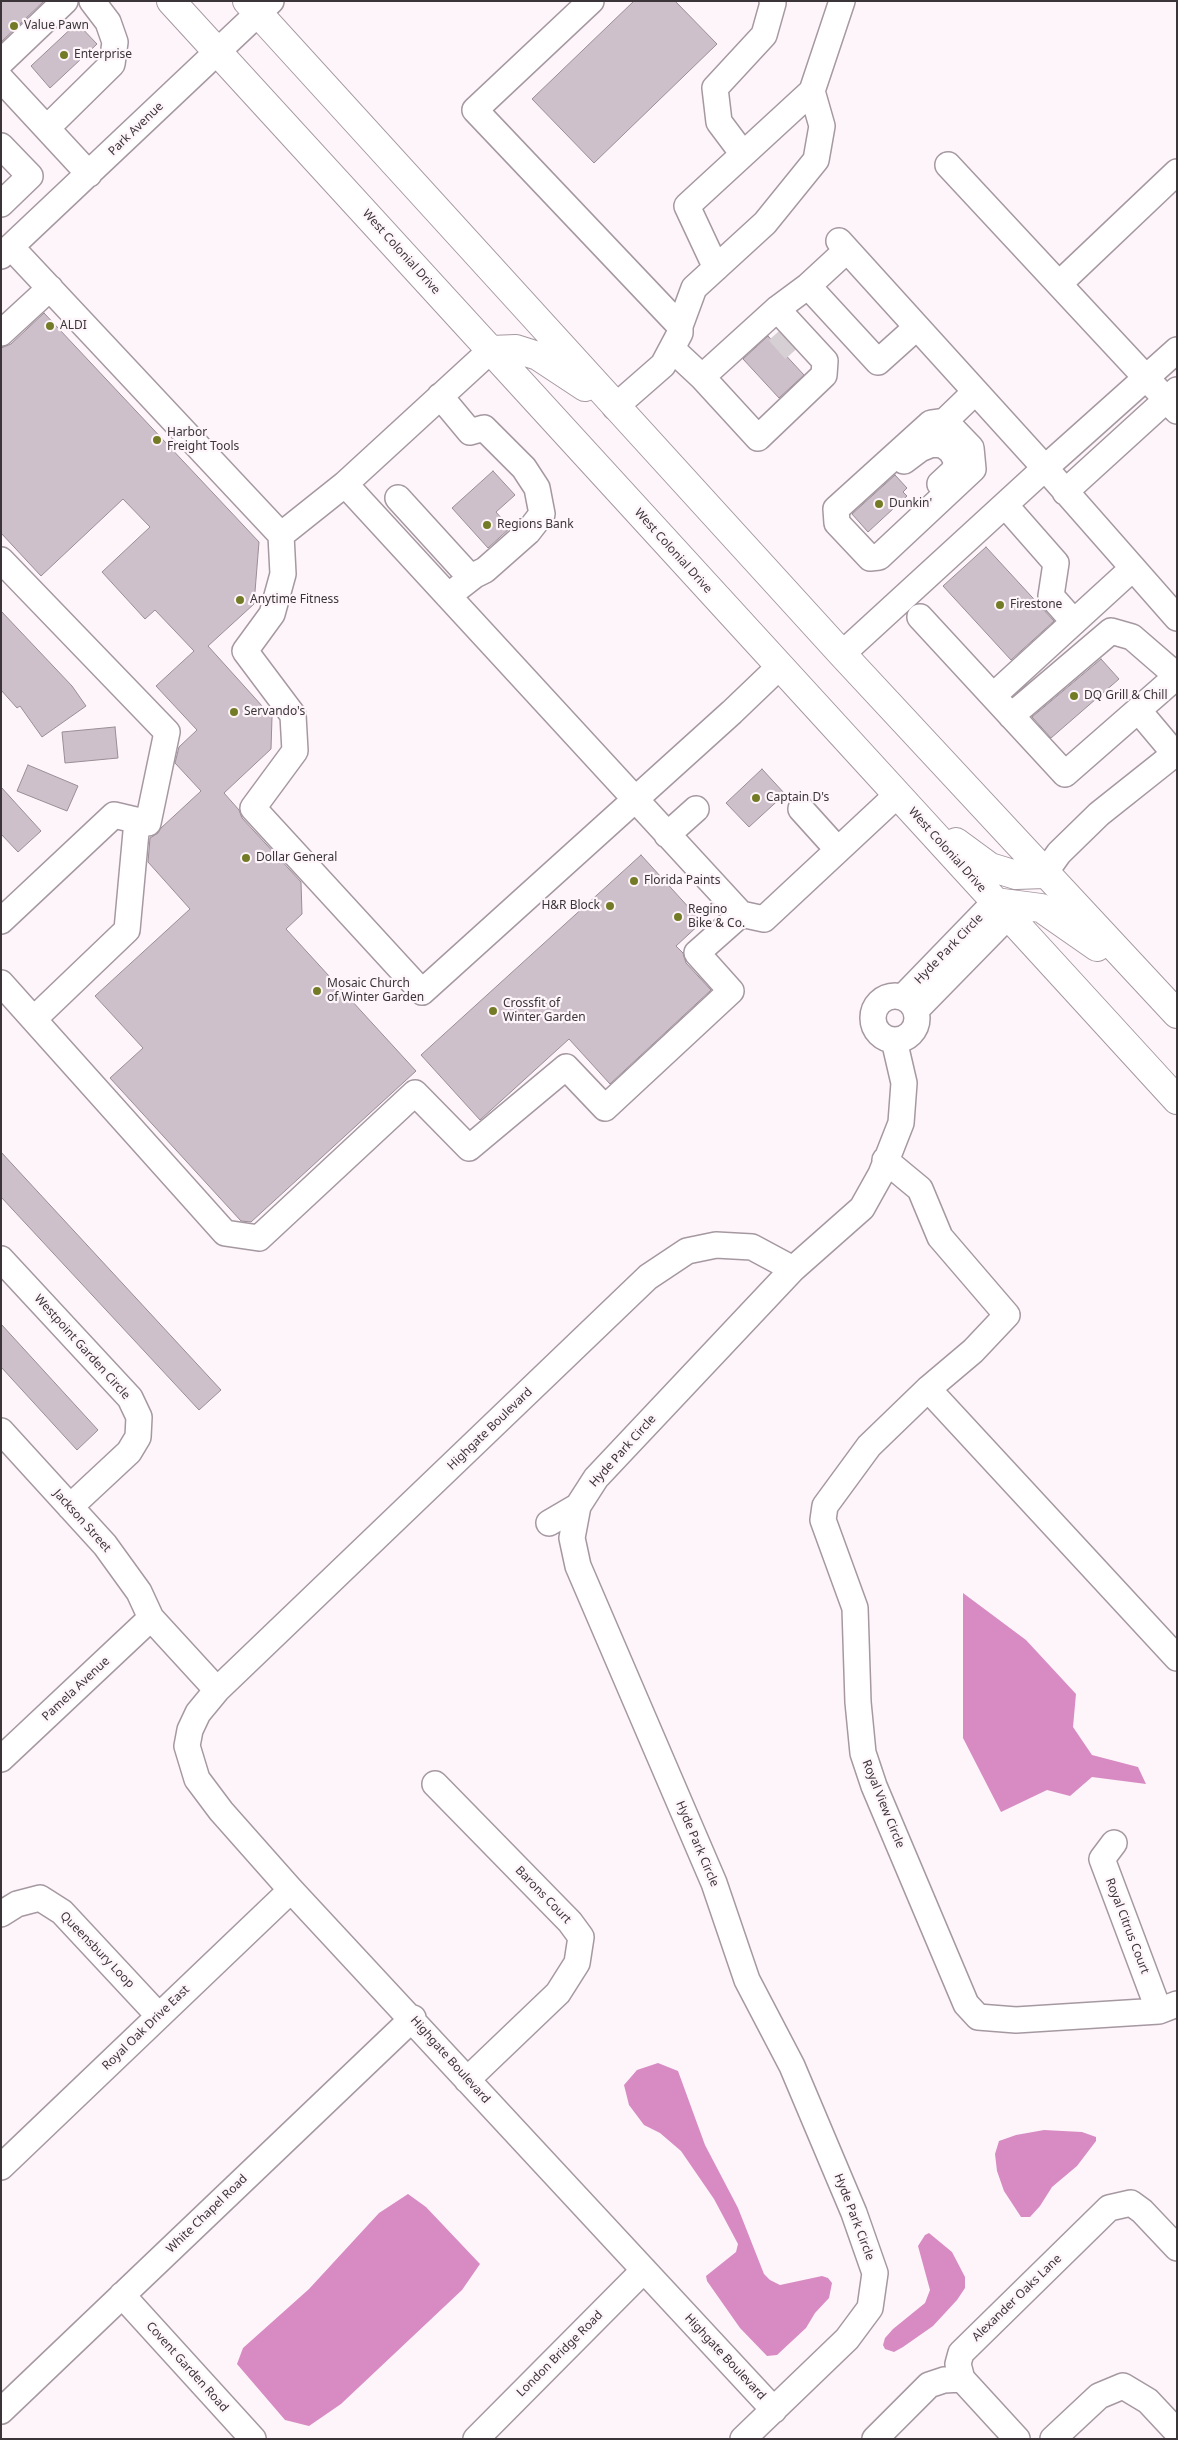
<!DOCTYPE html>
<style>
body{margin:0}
#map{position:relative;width:1178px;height:2440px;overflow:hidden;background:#fdf5fa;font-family:"Noto Sans",sans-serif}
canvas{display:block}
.frame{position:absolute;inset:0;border:2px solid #3b3539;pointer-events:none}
</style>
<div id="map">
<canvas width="1178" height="2440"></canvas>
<div class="frame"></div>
</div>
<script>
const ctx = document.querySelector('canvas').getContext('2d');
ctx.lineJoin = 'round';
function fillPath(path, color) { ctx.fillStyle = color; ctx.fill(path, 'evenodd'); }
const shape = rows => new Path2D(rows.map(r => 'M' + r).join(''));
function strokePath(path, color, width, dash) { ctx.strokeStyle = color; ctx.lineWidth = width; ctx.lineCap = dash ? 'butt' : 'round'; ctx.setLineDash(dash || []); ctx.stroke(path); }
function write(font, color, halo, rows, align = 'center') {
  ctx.font = font + ' "Noto Sans",sans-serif'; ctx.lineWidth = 4.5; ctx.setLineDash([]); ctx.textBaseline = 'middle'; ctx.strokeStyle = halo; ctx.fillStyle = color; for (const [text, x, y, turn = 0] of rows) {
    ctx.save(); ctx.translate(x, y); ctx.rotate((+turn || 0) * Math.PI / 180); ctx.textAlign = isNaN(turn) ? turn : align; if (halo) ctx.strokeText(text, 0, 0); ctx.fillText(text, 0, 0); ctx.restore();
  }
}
fillPath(shape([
 [963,1593,1026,1640,1076,1694,1073,1727,1092,1755,1138,1767,1146,1784,1092,1777,1070,1796,1047,1790,1001,1812,963,1738],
 [658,2063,678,2071,705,2145,738,2208,764,2274,770,2280,780,2285,822,2276,828,2278,832,2283,829,2298,815,2313,806,2328,777,2355,767,2356,740,2328,707,2281,706,2276,736,2252,738,2244,714,2199,681,2151,660,2133,644,2125,629,2105,624,2085,637,2070],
 [1044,2130,1082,2132,1096,2137,1096,2141,1077,2166,1052,2187,1040,2206,1030,2217,1021,2217,1004,2191,997,2171,995,2154,999,2141,1016,2135],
 [408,2194,426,2207,480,2264,462,2290,341,2404,309,2426,285,2420,237,2364,243,2348,309,2289,379,2213],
 [929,2233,952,2252,965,2277,965,2288,957,2300,933,2326,903,2347,894,2352,885,2349,883,2345,885,2338,893,2329,925,2303,930,2290,918,2246,925,2235]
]), '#d88bc3');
const building = shape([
 [1,1,44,1,1,42,1,1],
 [634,1,675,1,717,44,594,163,532,99,634,1],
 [77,23,97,44,50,88,31,66,77,23],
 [44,313,259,542,254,604,208,646,272,717,271,749,224,793,239,810,242,818,301,882,302,914,286,929,416,1071,251,1222,241,1221,110,1078,143,1048,95,996,190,909,148,862,150,838,158,833,161,828,201,791,175,763,179,747,197,730,156,686,194,651,155,610,145,619,102,572,150,527,123,499,41,576,1,533,1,348,11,344,44,313],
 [768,336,804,375,779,398,743,359,768,336],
 [493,471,515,495,496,512,510,528,488,548,452,508,493,471],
 [895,475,907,488,903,492,907,496,868,532,852,514,895,475],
 [986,547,1054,621,1011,660,943,586,986,547],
 [1,611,72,686,86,706,42,737,20,706,17,708,1,690,1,611],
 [1101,659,1119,679,1051,738,1032,717,1101,659],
 [115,727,118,758,65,763,62,732,115,727],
 [28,765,78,786,67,811,17,791,28,765],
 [762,769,785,794,749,827,726,803,762,769],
 [1,787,41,831,18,852,1,834,1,787],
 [641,855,702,922,676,946,683,953,686,963,711,990,610,1084,569,1039,480,1120,421,1055,641,855],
 [1,1152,221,1390,199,1410,1,1197,1,1152],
 [1,1324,98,1430,77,1450,1,1367,1,1324]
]);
fillPath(building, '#cec0ca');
strokePath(building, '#9a8d95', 1);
strokePath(shape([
 [778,332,795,351]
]), '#d6cfd3', 25, [25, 12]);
const minor = shape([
 [591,1,475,110,680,326],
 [1,62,65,1],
 [1,79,89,174],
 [47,128,112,64,115,42,108,22,92,1],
 [1,146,30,176,1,204],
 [743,154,719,122,715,88,764,35,773,3,772,1],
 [948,165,1177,411],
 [839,241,1045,468,1177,350],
 [11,247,281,535,283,574,272,614,245,651,293,715,295,751,253,808,422,992,732,712,779,667],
 [1,256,271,1],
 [716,268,687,206,812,91],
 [1059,284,1177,172],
 [808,286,878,362,917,327],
 [1,333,50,288],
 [672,349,702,377,758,438,824,375,825,361,777,309],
 [702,377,777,309,808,286,847,250],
 [440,396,470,432,484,428,524,468,537,488,542,514,528,532,485,570,475,575,448,596],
 [615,407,663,365,680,333,680,326,694,288,765,223,816,160,822,126,812,91,842,1],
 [945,421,971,448,973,469,879,557,870,558,837,523,836,509,931,423,945,421,975,392],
 [904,461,920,449,932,444,943,445,951,451,956,460,955,470,940,484],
 [345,484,741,914,764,919,897,795],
 [1065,492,1177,390],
 [398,498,471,578],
 [1005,505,1056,563,1051,596,1074,622],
 [281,535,345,484,491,350],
 [1,560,167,732,148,823,114,815,1,921],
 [920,617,1065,774,1177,676],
 [842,654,1045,468,1177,618],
 [993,696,1133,568],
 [1138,710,1175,754],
 [1011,716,1111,631,1132,637,1177,676],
 [801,809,838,850],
 [667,835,696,809],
 [1044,874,1059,853,1099,814,1177,752],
 [1,983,225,1233,259,1238,415,1093,469,1148,566,1067,605,1108,731,991,697,953,741,914],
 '873 1018a22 22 0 1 1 44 0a22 22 0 1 1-44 0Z',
 [903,997,995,902],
 [916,1010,1008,916],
 [34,1019,127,930,137,821],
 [885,1160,920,1189,940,1237,1007,1315,973,1351,928,1389,869,1446,825,1506,823,1520,855,1608,858,1702,863,1753,874,1786,966,2004,978,2017,1016,2020,1159,2011,1177,2004],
 [1,1259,130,1398,139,1417,138,1437,129,1452,70,1507],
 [928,1389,1177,1658],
 [1,1431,105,1545,139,1592,151,1618,217,1690],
 [549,1523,578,1506],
 [1,1759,151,1618],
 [435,1784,570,1922,581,1937,577,1963,558,1993,467,2080],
 [1114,1843,1102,1859,1159,2011],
 [1,1914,17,1904,40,1898,62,1912,159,2016],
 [1,2167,291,1890],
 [122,2295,253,2439],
 [774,2410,291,1890,221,1811,197,1779,187,1746,190,1730,198,1713,217,1690,648,1277,687,1251,716,1245,752,1247,793,1269],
 [1,2411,413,2018],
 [476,2439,644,2270],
 [743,2439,847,2339,870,2308,875,2273,854,2213,792,2066,747,1980,714,1883,578,1566,572,1538,578,1506,596,1478,793,1269,862,1208,881,1174,901,1123,904,1083,894,1040],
 [875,2439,929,2385,944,2380,962,2379],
 [1017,2439,962,2379,958,2364,961,2353,1109,2208,1131,2203,1142,2211,1177,2248],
 [1053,2439,1099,2396,1123,2386,1148,2401,1177,2432]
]);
const highway = shape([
 [171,1,1177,1100],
 [247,1,842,654,1177,1014],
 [491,350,516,349,538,356,585,387],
 [956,842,990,867,1016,875,1044,874],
 [995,902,1041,908,1097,947]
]);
strokePath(minor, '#a698a1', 28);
strokePath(highway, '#a698a1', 30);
strokePath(minor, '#fff', 25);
strokePath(highway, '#fff', 28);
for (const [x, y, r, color] of [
 [14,26,5,"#747b26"],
 [64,55,5,"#747b26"],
 [50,326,5,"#747b26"],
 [157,440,5,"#747b26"],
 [879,504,5,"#747b26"],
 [487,525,5,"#747b26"],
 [240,600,5,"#747b26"],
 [1000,605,5,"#747b26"],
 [1074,696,5,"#747b26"],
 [234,712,5,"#747b26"],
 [756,798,5,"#747b26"],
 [246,858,5,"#747b26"],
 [634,881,5,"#747b26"],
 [610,906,5,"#747b26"],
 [678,917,5,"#747b26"],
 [317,991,5,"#747b26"],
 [493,1011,5,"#747b26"]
]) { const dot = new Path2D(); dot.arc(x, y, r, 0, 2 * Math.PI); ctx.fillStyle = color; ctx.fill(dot); strokePath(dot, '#fdf5fa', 2); }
write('12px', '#3b3539', '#fdf5fa', [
 ["Value Pawn",24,26],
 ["Enterprise",74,55],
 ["ALDI",60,326],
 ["Harbor",167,433],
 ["Freight Tools",167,447],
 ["Dunkin'",889,504],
 ["Regions Bank",497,525],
 ["Anytime Fitness",250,600],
 ["Firestone",1010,605],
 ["DQ Grill & Chill",1084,696],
 ["Servando's",244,712],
 ["Captain D's",766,798],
 ["Dollar General",256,858],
 ["Florida Paints",644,881],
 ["H&R Block",600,906,"right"],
 ["Regino",688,910],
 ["Bike & Co.",688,924],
 ["Mosaic Church",327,984],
 ["of Winter Garden",327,998],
 ["Crossfit of",503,1004],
 ["Winter Garden",503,1018]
], 'left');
write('12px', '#3b3539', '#fdf5fa', [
 ["Park Avenue",136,129,-44],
 ["West Colonial Drive",401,252,48],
 ["West Colonial Drive",673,551,48],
 ["West Colonial Drive",947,850,48],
 ["Hyde Park Circle",949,949,-46],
 ["Westpoint Garden Circle",82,1347,48],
 ["Highgate Boulevard",490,1429,-44],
 ["Hyde Park Circle",623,1451,-48],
 ["Jackson Street",82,1521,48],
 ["Pamela Avenue",76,1689,-43],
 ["Royal View Circle",883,1804,68],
 ["Hyde Park Circle",697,1844,67],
 ["Barons Court",543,1895,46],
 ["Royal Citrus Court",1127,1926,69],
 ["Queensbury Loop",97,1950,46],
 ["Royal Oak Drive East",146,2028,-44],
 ["Highgate Boulevard",450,2060,48],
 ["White Chapel Road",207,2214,-44],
 ["Hyde Park Circle",854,2217,69],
 ["Alexander Oaks Lane",1017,2298,-44],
 ["London Bridge Road",560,2354,-45],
 ["Highgate Boulevard",725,2357,47],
 ["Covent Garden Road",187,2367,48]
]);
</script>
